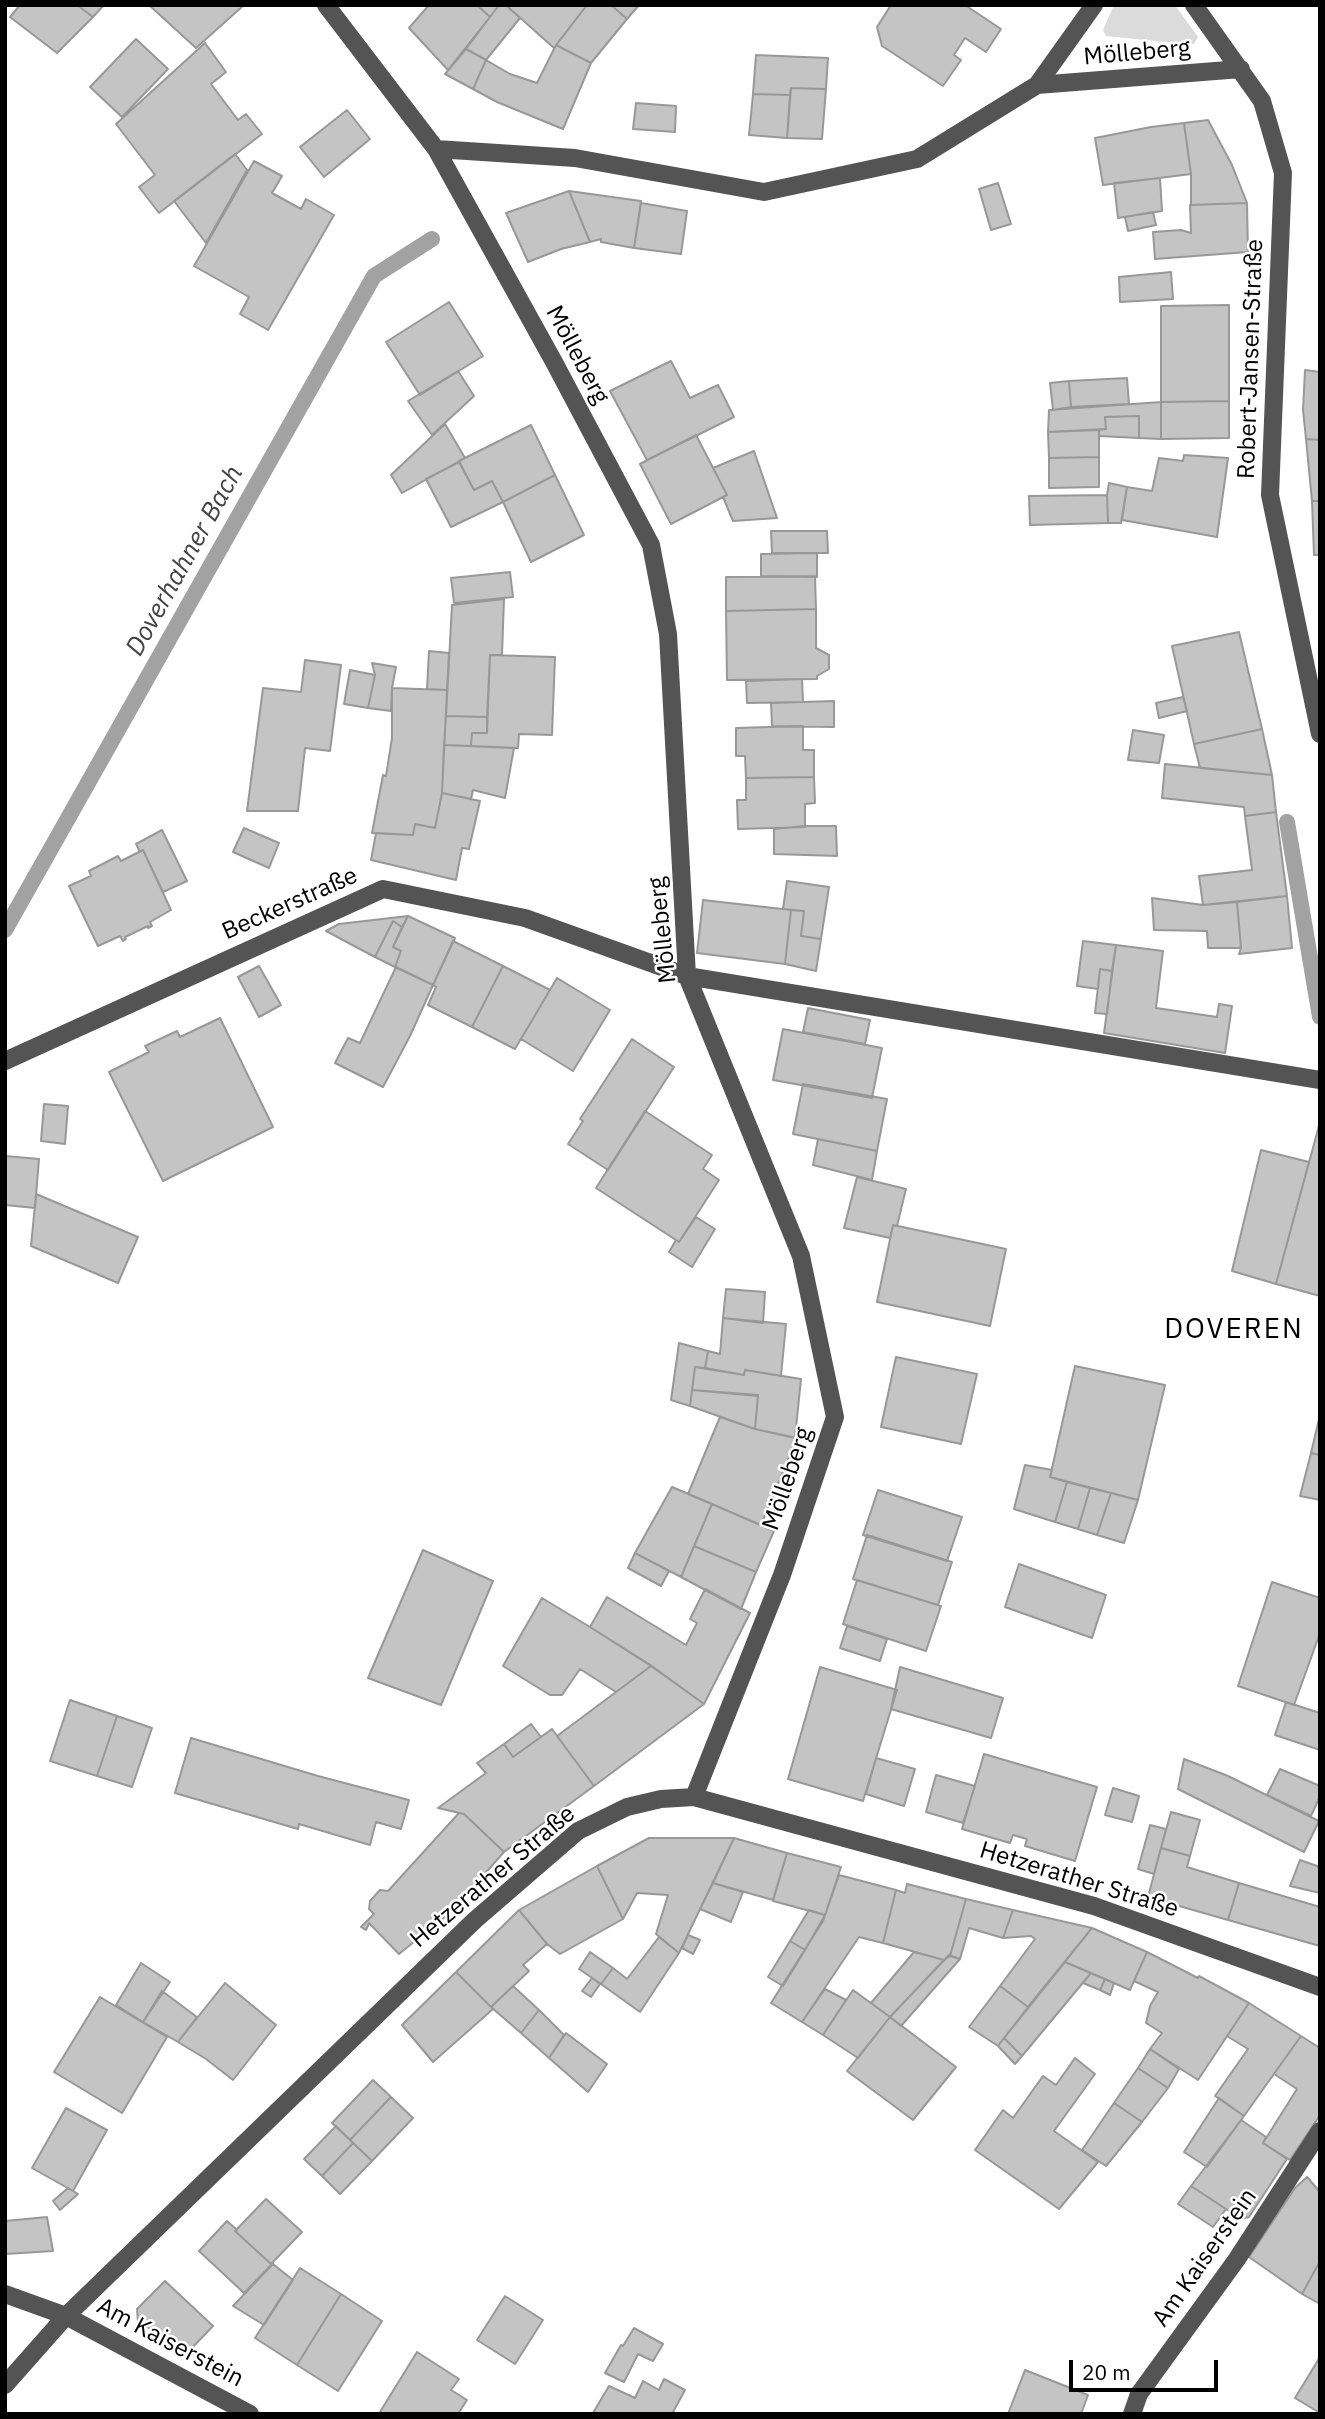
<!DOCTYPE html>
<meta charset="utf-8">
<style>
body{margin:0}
#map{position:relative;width:1325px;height:2419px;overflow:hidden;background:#fff;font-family:"IBM Plex Sans",sans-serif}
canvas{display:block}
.frame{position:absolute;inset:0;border:7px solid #000;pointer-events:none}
.scale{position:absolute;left:1069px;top:2360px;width:149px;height:32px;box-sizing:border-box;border:4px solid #000;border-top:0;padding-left:9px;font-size:21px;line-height:24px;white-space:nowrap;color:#000;-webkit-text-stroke:5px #fff;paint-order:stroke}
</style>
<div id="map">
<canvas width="1325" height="2419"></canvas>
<div class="frame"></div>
<div class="scale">20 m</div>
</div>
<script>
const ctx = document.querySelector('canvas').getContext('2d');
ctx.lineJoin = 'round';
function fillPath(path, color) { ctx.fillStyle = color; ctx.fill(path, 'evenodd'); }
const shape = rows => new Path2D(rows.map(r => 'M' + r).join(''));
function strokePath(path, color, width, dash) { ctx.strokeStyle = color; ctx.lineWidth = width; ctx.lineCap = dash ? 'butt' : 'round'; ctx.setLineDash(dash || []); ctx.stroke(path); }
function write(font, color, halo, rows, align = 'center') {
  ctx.font = font + ' "IBM Plex Sans",sans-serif'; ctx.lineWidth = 5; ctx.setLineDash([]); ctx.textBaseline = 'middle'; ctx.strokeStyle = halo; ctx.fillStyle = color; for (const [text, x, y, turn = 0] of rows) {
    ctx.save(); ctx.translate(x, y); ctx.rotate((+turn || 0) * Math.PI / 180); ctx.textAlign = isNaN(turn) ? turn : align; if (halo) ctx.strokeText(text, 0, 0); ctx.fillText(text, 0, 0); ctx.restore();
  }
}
fillPath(shape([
 [1114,5,1175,5,1198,37,1194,44,1184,44,1106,36,1103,30]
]), '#dbdbdb');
strokePath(shape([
 [1287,822,1320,1017],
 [5,930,374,276,432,239]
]), '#a2a2a2', 16);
const building = shape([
 [20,5,77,5,93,17,57,53,10,17,20,5],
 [77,5,104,5,93,17,77,5],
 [149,5,244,5,196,48,149,5],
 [429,5,477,5,490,17,448,70,409,28,429,5],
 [477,5,499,5,490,17,477,5],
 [499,5,509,5,508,7,520,18,486,60,466,49,499,5],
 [509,5,587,5,554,48,508,7,509,5],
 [587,5,611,5,627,19,591,63,556,45,587,5],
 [611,5,639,5,627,19,611,5],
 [891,5,965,5,1001,29,986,52,965,38,954,55,961,60,943,86,882,46,877,27,891,5],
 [136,39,168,69,122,117,90,87,136,39],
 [205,43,226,72,211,84,238,120,246,114,262,134,159,213,139,187,155,175,116,124,205,43],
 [556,45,591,63,563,129,497,102,473,89,486,60,510,74,537,83,556,45],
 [466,49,486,60,473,89,445,74,466,49],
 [756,55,828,58,826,89,791,88,790,95,753,94,756,55],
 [791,88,826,89,822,139,787,138,791,88],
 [753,94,790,95,787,138,749,135,753,94],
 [636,103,676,106,675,132,633,129,636,103],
 [347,110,370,139,324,177,300,147,347,110],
 [1208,120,1232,165,1247,203,1191,205,1191,174,1184,123,1208,120],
 [1184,123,1191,174,1103,185,1095,138,1151,127,1184,123],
 [235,154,247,170,206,243,174,201,235,154],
 [254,161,282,176,272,193,301,209,306,199,334,215,268,330,240,314,249,297,194,266,254,161],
 [1160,178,1162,211,1118,218,1114,183,1160,178],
 [998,183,1011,224,991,230,979,189,998,183],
 [569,191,590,242,561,249,528,262,506,213,569,191],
 [569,191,641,201,634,248,601,242,601,239,590,242,569,191],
 [641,203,687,211,681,254,634,248,641,203],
 [1247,203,1248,252,1155,259,1153,232,1181,230,1191,233,1190,205,1247,203],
 [1153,212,1156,225,1128,231,1125,217,1153,212],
 [1171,272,1173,299,1120,302,1119,277,1171,272],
 [449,302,483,356,420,395,386,342,449,302],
 [1229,305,1229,401,1161,402,1161,306,1229,305],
 [671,361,690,398,718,385,734,417,647,460,610,391,671,361],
 [1305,370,1320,372,1320,440,1306,439,1303,410,1305,370],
 [458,371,474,396,432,435,408,401,458,371],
 [1127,378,1129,404,1071,407,1069,381,1127,378],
 [1069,381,1071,407,1053,410,1050,383,1069,381],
 [1229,401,1229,438,1161,439,1161,402,1229,401],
 [1161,402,1161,439,1139,438,1139,416,1105,417,1106,429,1048,432,1049,410,1161,402],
 [1139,416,1139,438,1099,436,1099,430,1106,429,1105,417,1139,416],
 [445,424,465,458,402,493,391,475,445,424],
 [531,425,555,475,503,502,492,481,474,490,459,461,531,425],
 [1099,430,1099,457,1049,458,1048,432,1099,430],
 [696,435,727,495,671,524,640,464,696,435],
 [1306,439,1320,440,1320,501,1312,501,1306,439],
 [754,451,777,518,733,521,723,497,727,495,713,468,754,451],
 [1184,455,1228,458,1217,537,1122,520,1127,487,1152,491,1159,458,1183,461,1184,455],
 [1099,457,1099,487,1049,488,1049,458,1099,457],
 [459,462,474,490,492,481,503,502,451,527,426,479,459,462],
 [555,475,584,535,531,562,503,502,555,475],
 [1109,483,1127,487,1121,523,1108,523,1107,495,1109,483],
 [1107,495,1108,523,1030,525,1029,496,1107,495],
 [1312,501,1320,501,1320,555,1314,555,1312,501],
 [771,531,827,531,828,553,772,553,771,531],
 [817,553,817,577,761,576,761,554,817,553],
 [510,572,513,597,454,603,451,578,510,572],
 [815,576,816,609,726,611,726,577,815,576],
 [504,599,502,655,490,655,487,717,446,716,452,605,504,599],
 [816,609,816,648,829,655,829,669,817,676,817,679,727,680,726,611,816,609],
 [1239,632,1262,729,1194,744,1172,646,1239,632],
 [429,651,449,653,447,690,427,689,429,651],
 [490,655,555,657,552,735,519,734,518,748,471,746,472,733,487,733,490,655],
 [305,660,341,665,330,751,305,748,298,811,247,811,263,688,301,692,305,660],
 [372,663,396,667,392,688,391,711,368,708,375,675,372,663],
 [350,670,375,675,368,708,344,704,350,670],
 [802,679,803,702,747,703,746,681,802,679],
 [392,688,447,690,442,793,435,828,415,824,413,835,372,833,383,775,386,776,392,738,392,688],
 [1183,697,1187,711,1159,718,1156,703,1183,697],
 [834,701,834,727,772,726,771,703,834,701],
 [446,716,487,717,487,733,472,733,471,746,444,745,446,716],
 [803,726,803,750,814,750,814,777,746,778,745,756,736,756,736,728,803,726],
 [1262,729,1272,775,1200,768,1194,744,1262,729],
 [1133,730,1164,735,1159,763,1128,760,1133,730],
 [444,745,514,748,505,798,473,790,471,799,442,793,444,745],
 [1165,764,1272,775,1276,812,1245,816,1244,807,1162,798,1165,764],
 [814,777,815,803,805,804,805,827,738,829,737,800,746,800,746,778,814,777],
 [442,793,480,801,469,849,462,848,456,880,371,860,376,833,413,835,415,824,435,828,442,793],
 [1276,812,1287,896,1203,905,1199,876,1252,870,1245,816,1276,812],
 [805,826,836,826,837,856,774,854,774,829,805,826],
 [244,828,279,843,269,868,233,852,244,828],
 [162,830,187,881,163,892,143,850,140,852,136,844,162,830],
 [143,850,171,910,150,922,152,926,148,928,148,926,125,937,126,939,123,941,120,936,98,946,69,886,91,876,89,871,118,856,121,861,143,850],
 [787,881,829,887,821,939,801,936,804,911,783,909,787,881],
 [1287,896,1292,948,1239,954,1241,948,1237,902,1287,896],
 [1152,898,1203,905,1237,902,1241,948,1208,948,1207,931,1154,930,1152,898],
 [703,900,791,910,785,964,697,953,703,900],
 [791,910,804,911,801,936,821,939,816,971,785,964,791,910],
 [408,916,402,927,393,921,375,957,326,931,339,924,408,916],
 [408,916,455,938,433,985,395,967,401,951,393,947,408,916],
 [393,921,402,927,393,947,401,951,395,967,375,957,393,921],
 [453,941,503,966,472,1027,428,1005,436,987,433,985,453,941],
 [1083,941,1116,945,1112,971,1100,969,1098,989,1077,986,1083,941],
 [1116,945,1163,951,1156,1008,1217,1017,1219,1004,1232,1006,1225,1053,1104,1033,1116,945],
 [259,966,281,1005,259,1017,238,977,259,966],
 [503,966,550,990,515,1049,472,1027,503,966],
 [396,967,433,985,410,1036,383,1087,335,1063,348,1038,360,1043,396,967],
 [1100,969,1112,971,1107,1014,1095,1013,1100,969],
 [557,978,610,1010,573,1071,521,1039,557,978],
 [808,1008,870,1020,865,1044,803,1032,808,1008],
 [220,1018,273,1127,163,1181,109,1072,149,1052,145,1046,177,1031,180,1037,220,1018],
 [783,1029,882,1048,872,1098,773,1080,783,1029],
 [632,1039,674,1067,608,1170,568,1144,583,1121,580,1119,632,1039],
 [803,1084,887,1099,877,1151,793,1134,803,1084],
 [44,1104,68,1106,65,1144,41,1141,44,1104],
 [645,1111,712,1155,703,1169,719,1180,679,1242,596,1188,645,1111],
 [1320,1122,1320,1296,1276,1284,1320,1122],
 [818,1139,877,1151,872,1180,813,1165,818,1139],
 [1261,1150,1309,1162,1276,1284,1232,1271,1261,1150],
 [5,1156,39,1159,35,1208,5,1205,5,1156],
 [857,1177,906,1189,897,1226,893,1225,890,1238,844,1228,857,1177],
 [36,1194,138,1237,118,1283,31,1246,36,1194],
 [696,1217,715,1229,692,1267,669,1252,676,1240,679,1242,696,1217],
 [893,1225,1006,1249,990,1326,877,1302,893,1225],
 [726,1289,765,1292,763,1323,723,1318,726,1289],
 [723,1318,786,1324,781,1376,745,1370,744,1375,705,1368,708,1351,720,1354,723,1318],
 [679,1343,708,1351,705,1368,695,1367,690,1406,671,1400,679,1343],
 [896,1357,977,1374,961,1444,881,1427,896,1357],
 [1075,1366,1165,1385,1138,1500,1050,1477,1075,1366],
 [695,1367,744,1375,745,1370,801,1379,795,1438,755,1429,758,1395,692,1390,695,1367],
 [692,1390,758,1396,755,1429,690,1406,692,1390],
 [720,1417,755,1429,797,1438,761,1525,688,1494,720,1417],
 [1319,1419,1320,1419,1320,1455,1311,1453,1319,1419],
 [1311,1453,1320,1455,1320,1500,1300,1496,1311,1453],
 [1025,1465,1052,1470,1050,1477,1067,1482,1055,1522,1014,1509,1025,1465],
 [1067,1482,1090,1488,1078,1529,1055,1522,1067,1482],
 [672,1487,712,1504,681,1577,635,1553,672,1487],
 [1090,1488,1111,1493,1097,1535,1078,1529,1090,1488],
 [878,1490,962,1517,947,1561,863,1535,878,1490],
 [1111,1493,1138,1500,1124,1543,1097,1535,1111,1493],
 [712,1504,774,1531,756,1572,694,1546,712,1504],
 [867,1535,952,1562,938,1605,853,1579,867,1535],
 [694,1546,756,1572,741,1609,681,1577,694,1546],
 [423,1550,493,1581,441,1705,368,1678,423,1550],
 [635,1553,669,1571,661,1586,628,1568,635,1553],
 [1019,1564,1106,1595,1092,1638,1005,1607,1019,1564],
 [857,1580,941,1606,926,1651,843,1624,857,1580],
 [1272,1582,1320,1598,1320,1633,1294,1705,1238,1686,1272,1582],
 [705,1589,750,1613,704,1704,649,1664,590,1627,607,1597,686,1645,697,1623,690,1619,705,1589],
 [542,1598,590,1627,651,1666,616,1692,580,1669,562,1695,550,1695,503,1666,542,1598],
 [847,1626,887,1639,880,1661,840,1648,847,1626],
 [651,1666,704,1704,594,1786,557,1736,651,1666],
 [820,1667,897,1690,863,1801,788,1779,820,1667],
 [900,1667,1003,1698,991,1738,891,1709,900,1667],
 [70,1700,117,1716,97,1776,50,1761,70,1700],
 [1286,1702,1320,1713,1320,1750,1275,1735,1286,1702],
 [117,1716,152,1728,132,1787,97,1776,117,1716],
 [531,1724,541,1737,513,1757,504,1744,531,1724],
 [552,1729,594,1786,504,1852,464,1814,438,1808,486,1773,477,1763,504,1744,513,1757,552,1729],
 [191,1738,318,1776,409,1800,401,1829,376,1822,370,1845,299,1824,298,1829,175,1793,191,1738],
 [984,1754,1097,1787,1075,1861,1025,1846,1027,1839,1013,1835,1010,1843,962,1829,984,1754],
 [876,1758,915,1769,904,1806,866,1794,876,1758],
 [1184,1759,1228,1776,1319,1821,1304,1852,1178,1789,1184,1759],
 [1280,1769,1320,1786,1320,1796,1311,1816,1267,1795,1280,1769],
 [936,1775,975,1786,963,1823,926,1812,936,1775],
 [1113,1788,1139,1796,1132,1822,1105,1815,1113,1788],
 [1171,1812,1200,1820,1190,1856,1161,1848,1171,1812],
 [459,1813,464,1814,504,1852,451,1912,399,1954,369,1923,366,1930,361,1927,374,1914,369,1909,370,1901,380,1890,388,1891,459,1813],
 [1150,1825,1166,1829,1154,1874,1138,1869,1150,1825],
 [649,1838,734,1838,679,1953,656,1934,668,1895,637,1893,623,1919,597,1866,649,1838],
 [734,1838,787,1853,773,1900,713,1883,734,1838],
 [1161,1848,1190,1856,1187,1867,1239,1883,1228,1920,1148,1897,1161,1848],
 [787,1853,841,1867,825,1915,773,1901,787,1853],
 [1300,1860,1320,1867,1320,1893,1290,1886,1300,1860],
 [597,1866,623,1919,560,1954,547,1944,519,1910,597,1866],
 [839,1875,896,1890,883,1943,859,1937,802,2022,771,2003,823,1921,839,1875],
 [713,1883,743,1892,731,1922,700,1909,713,1883],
 [1239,1883,1320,1907,1320,1946,1228,1920,1239,1883],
 [907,1884,966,1899,950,1956,944,1960,883,1943,896,1890,905,1893,907,1884],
 [966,1899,1013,1910,1003,1938,969,1928,960,1959,950,1956,966,1899],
 [519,1910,547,1944,523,1965,529,1971,491,2007,456,1972,519,1910],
 [809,1910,825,1915,805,1950,790,1941,809,1910],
 [1013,1910,1092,1928,1028,2007,1000,1986,1035,1939,1031,1936,1003,1938,1013,1910],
 [1092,1928,1147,1952,1130,1990,1065,1962,1092,1928],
 [688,1935,700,1940,693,1954,682,1948,688,1935],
 [659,1937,679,1953,640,2012,601,1984,613,1968,627,1979,659,1937],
 [790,1941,805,1950,783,1986,768,1977,790,1941],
 [590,1952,613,1968,601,1984,579,1969,590,1952],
 [914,1952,944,1960,890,2017,871,2003,914,1952],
 [1147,1952,1198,1978,1199,1976,1249,2003,1198,2080,1150,2049,1162,2033,1146,2023,1150,2006,1158,1992,1134,1981,1147,1952],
 [949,1955,960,1959,901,2026,890,2017,949,1955],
 [1065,1962,1091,1973,1022,2056,1004,2038,1065,1962],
 [141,1963,170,1982,143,2022,116,2005,141,1963],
 [456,1972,493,2009,433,2062,402,2025,456,1972],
 [1091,1973,1105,1979,1100,1990,1083,1983,1091,1973],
 [592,1978,600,1984,591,1997,582,1991,592,1978],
 [1105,1979,1114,1983,1110,1995,1100,1990,1105,1979],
 [225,1983,276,2025,233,2080,206,2059,178,2042,225,1983],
 [513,1986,539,2010,521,2033,491,2007,513,1986],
 [1000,1986,1028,2007,998,2046,969,2027,1000,1986],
 [825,1989,846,2000,823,2035,802,2022,825,1989],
 [853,1990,890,2017,858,2058,823,2035,853,1990],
 [162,1991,197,2017,178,2042,143,2022,162,1991],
 [100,1997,167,2037,122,2113,54,2072,100,1997],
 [1249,2003,1301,2036,1244,2116,1215,2096,1248,2049,1227,2036,1249,2003],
 [539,2010,564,2035,549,2058,521,2033,539,2010],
 [890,2017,956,2067,913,2120,847,2071,890,2017],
 [566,2033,607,2064,588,2092,549,2058,566,2033],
 [1301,2036,1320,2048,1320,2115,1290,2160,1263,2143,1297,2089,1274,2074,1301,2036],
 [1004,2038,1022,2056,1015,2064,998,2046,1004,2038],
 [1150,2049,1179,2069,1168,2088,1138,2068,1150,2049],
 [1075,2058,1095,2074,1054,2131,1098,2162,1059,2209,975,2150,1003,2110,1013,2118,1043,2076,1056,2085,1075,2058],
 [1138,2068,1168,2088,1142,2122,1114,2103,1138,2068],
 [373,2080,391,2097,350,2140,332,2123,373,2080],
 [391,2097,413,2118,372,2161,350,2140,391,2097],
 [1219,2098,1244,2116,1207,2167,1184,2152,1219,2098],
 [1114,2103,1142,2122,1106,2166,1082,2150,1114,2103],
 [66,2108,107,2130,73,2191,32,2168,66,2108],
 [1241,2120,1266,2137,1263,2143,1287,2159,1249,2217,1241,2219,1191,2186,1241,2120],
 [336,2126,353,2143,322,2176,304,2159,336,2126],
 [353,2143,372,2161,340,2194,322,2176,353,2143],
 [1307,2177,1320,2192,1320,2261,1302,2294,1249,2257,1295,2188,1307,2177],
 [1191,2186,1226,2209,1213,2227,1178,2204,1191,2186],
 [68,2188,78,2194,60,2210,53,2201,68,2188],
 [266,2199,302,2232,271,2264,235,2231,266,2199],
 [47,2217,53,2251,5,2254,5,2221,47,2217],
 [227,2221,237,2230,235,2231,271,2264,273,2263,244,2293,199,2251,227,2221],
 [1320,2261,1320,2304,1302,2294,1320,2261],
 [273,2264,293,2280,264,2325,233,2306,273,2264],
 [300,2268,341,2294,297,2365,255,2338,300,2268],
 [165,2281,213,2326,189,2351,138,2322,137,2309,165,2281],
 [341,2294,382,2321,338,2391,297,2365,341,2294],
 [505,2296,543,2320,515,2364,477,2340,505,2296],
 [634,2328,663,2344,653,2361,638,2354,624,2382,605,2373,621,2345,623,2346,634,2328],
 [417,2352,459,2379,451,2390,467,2400,458,2414,383,2414,380,2412,417,2352],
 [1320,2357,1320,2413,1295,2398,1320,2357],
 [1025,2370,1088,2395,1081,2414,1008,2414,1025,2370],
 [664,2379,685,2390,672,2414,589,2414,593,2413,609,2386,635,2398,643,2381,659,2390,664,2379]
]);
fillPath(building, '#c4c4c4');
strokePath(building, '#989898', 2);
strokePath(shape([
 [326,5,436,149,554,362,651,545,668,634,687,976,801,1256,835,1417,782,1575,694,1797],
 [1194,5,1262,101,1283,173,1270,495,1320,734],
 [1037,85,1241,69],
 [436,149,575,158,764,192,917,159,1037,85,1094,5],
 [5,1061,383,889,525,918,687,976,1320,1080],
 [5,2294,66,2316,250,2414],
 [5,2385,66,2316,475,1920,578,1831,627,1807,661,1799,694,1797,1094,1906,1320,1987],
 [1132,2414,1139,2394,1237,2259,1320,2131]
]), '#545454', 18);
write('24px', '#000', '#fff', [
 ["Mölleberg",1137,53,-5],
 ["Mölleberg",577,355,62],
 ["Robert-Jansen-Straße",1251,359,-88],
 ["Beckerstraße",290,904,-24],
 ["Mölleberg",663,930,-96],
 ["Mölleberg",788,1479,-71],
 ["Hetzerather Straße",493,1877,-40],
 ["Hetzerather Straße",1079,1880,17],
 ["Am Kaiserstein",1205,2258,-55],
 ["Am Kaiserstein",170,2343,28]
]);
write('italic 26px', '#434343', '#fff', [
 ["Doverhahner Bach",185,561,-61]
]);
ctx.letterSpacing = '2px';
write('28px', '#000', '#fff', [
 ["DOVEREN",1234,1330]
]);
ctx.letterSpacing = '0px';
</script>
